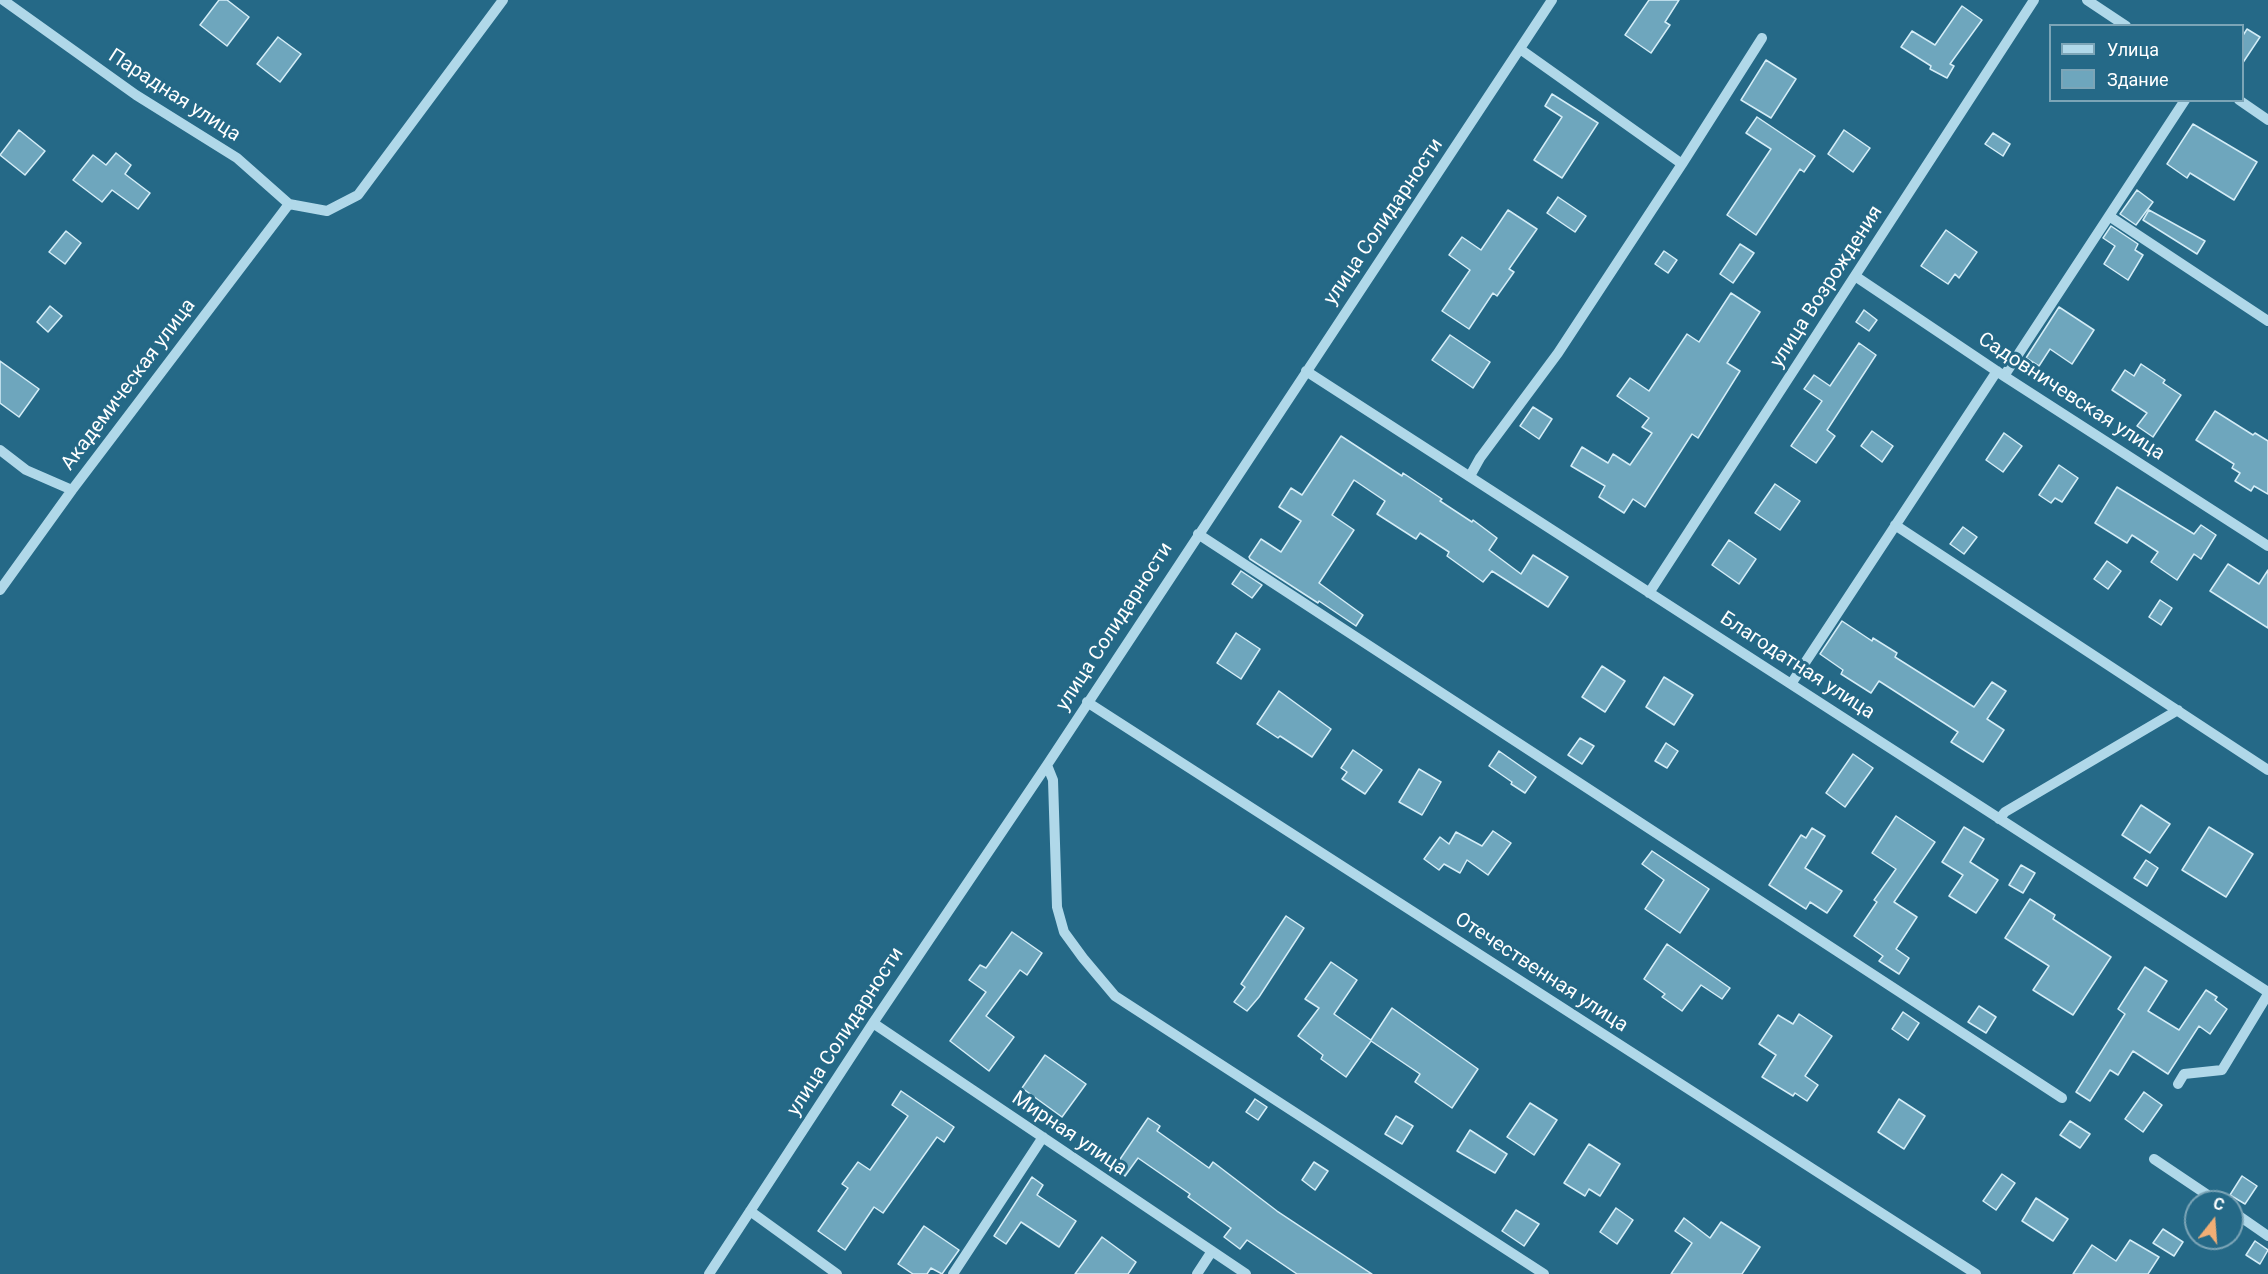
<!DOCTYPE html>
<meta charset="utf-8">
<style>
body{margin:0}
#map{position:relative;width:2268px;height:1274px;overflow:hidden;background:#256987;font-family:Roboto,sans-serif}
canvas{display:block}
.legend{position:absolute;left:2049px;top:24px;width:195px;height:78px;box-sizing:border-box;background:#256987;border:2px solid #7ca5b7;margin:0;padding:8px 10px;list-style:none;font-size:18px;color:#fff}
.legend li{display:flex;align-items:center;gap:12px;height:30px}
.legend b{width:30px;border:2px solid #7ca5b7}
.north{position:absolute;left:2184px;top:1190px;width:60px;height:60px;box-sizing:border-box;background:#256987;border:2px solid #7ca5b7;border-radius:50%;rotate:17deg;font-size:16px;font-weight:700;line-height:24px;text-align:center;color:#fff}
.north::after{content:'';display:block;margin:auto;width:21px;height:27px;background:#f2ae75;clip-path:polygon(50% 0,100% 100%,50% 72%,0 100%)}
</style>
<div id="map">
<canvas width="2268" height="1274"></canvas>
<ul class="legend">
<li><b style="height:8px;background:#b0d8e9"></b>Улица</li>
<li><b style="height:16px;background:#6ea6bd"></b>Здание</li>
</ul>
<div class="north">С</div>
</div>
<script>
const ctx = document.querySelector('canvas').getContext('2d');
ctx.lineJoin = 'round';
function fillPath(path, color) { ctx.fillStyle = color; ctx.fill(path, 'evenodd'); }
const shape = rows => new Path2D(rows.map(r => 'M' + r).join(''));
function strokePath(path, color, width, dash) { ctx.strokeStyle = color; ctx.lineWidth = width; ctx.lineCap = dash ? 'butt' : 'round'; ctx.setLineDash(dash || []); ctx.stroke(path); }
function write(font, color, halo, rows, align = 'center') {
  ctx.font = font + ' Roboto,sans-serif'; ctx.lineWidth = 6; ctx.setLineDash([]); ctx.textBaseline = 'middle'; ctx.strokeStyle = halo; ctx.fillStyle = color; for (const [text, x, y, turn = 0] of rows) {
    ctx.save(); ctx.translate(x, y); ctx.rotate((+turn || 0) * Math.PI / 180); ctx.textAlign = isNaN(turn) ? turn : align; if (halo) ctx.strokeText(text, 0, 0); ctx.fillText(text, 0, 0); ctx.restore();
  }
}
const building = shape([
 [219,0,227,0,249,17,227,46,200,25,219,0],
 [1649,0,1679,0,1665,22,1670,25,1651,53,1625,35,1649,0],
 [1962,6,1982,20,1950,64,1954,66,1947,78,1930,69,1931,66,1901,47,1912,31,1935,45,1962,6],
 [2247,29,2260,37,2242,64,2242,37,2247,29],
 [278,37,301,54,280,82,257,64,278,37],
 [1766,60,1796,79,1771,118,1741,100,1766,60],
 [1552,94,1598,123,1562,178,1534,160,1562,117,1545,106,1552,94],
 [1757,117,1815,156,1804,172,1800,169,1756,235,1727,215,1771,149,1746,133,1757,117],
 [2193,124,2257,162,2234,200,2190,173,2187,178,2167,164,2193,124],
 [19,130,45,151,25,175,0,155,19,130],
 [1844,130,1870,148,1853,172,1828,154,1844,130],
 [1993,133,2010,144,2003,156,1985,144,1993,133],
 [116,153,131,165,125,174,150,193,138,209,112,190,102,202,73,180,93,155,106,165,116,153],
 [2137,190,2153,202,2136,225,2120,214,2137,190],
 [1558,197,1586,216,1575,232,1547,213,1558,197],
 [1508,210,1537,229,1509,269,1514,272,1497,296,1493,293,1469,329,1442,311,1470,270,1449,255,1462,237,1481,250,1508,210],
 [2149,210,2205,241,2197,254,2143,220,2149,210],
 [2111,226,2138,244,2135,250,2143,255,2128,280,2104,264,2115,246,2103,238,2111,226],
 [1946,230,1977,252,1959,278,1955,274,1948,284,1921,266,1946,230],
 [66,231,81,243,65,264,49,252,66,231],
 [1740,244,1754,253,1733,283,1720,274,1740,244],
 [1664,251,1677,260,1668,273,1655,264,1664,251],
 [1731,293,1760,312,1727,363,1740,371,1698,438,1692,434,1645,507,1633,499,1624,513,1599,497,1605,486,1571,466,1582,447,1608,463,1613,454,1630,465,1652,433,1642,427,1649,418,1617,396,1630,378,1649,391,1687,334,1699,342,1731,293],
 [50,306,62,316,48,332,37,322,50,306],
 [2059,307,2094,330,2072,364,2050,349,2039,366,2026,358,2059,307],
 [1864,310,1877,320,1869,331,1856,322,1864,310],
 [1450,335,1490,362,1473,388,1432,360,1450,335],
 [1859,343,1876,355,1827,430,1835,436,1816,463,1791,446,1822,401,1804,389,1814,375,1830,386,1859,343],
 [0,361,39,389,19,417,0,403,0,361],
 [2141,364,2165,380,2163,383,2181,395,2153,437,2137,426,2147,413,2112,390,2125,370,2134,376,2141,364],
 [1533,407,1552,419,1539,439,1520,426,1533,407],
 [2215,411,2253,435,2255,433,2268,441,2268,494,2254,486,2251,491,2235,481,2240,473,2232,468,2234,464,2196,440,2215,411],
 [1872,431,1893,446,1882,462,1861,446,1872,431],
 [2004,433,2022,446,2003,472,1986,460,2004,433],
 [1341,436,1402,476,1403,473,1442,499,1440,501,1472,522,1473,520,1497,538,1489,550,1521,574,1533,555,1568,577,1548,607,1492,571,1483,582,1447,556,1449,552,1420,533,1416,539,1377,514,1385,501,1354,480,1332,515,1354,530,1319,583,1363,615,1356,626,1319,601,1318,603,1250,559,1249,557,1261,539,1281,552,1301,521,1279,507,1291,488,1302,495,1341,436],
 [2059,465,2078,478,2062,502,2055,498,2051,503,2039,495,2059,465],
 [1775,484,1800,501,1780,530,1755,513,1775,484],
 [2117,487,2194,534,2201,525,2216,535,2201,559,2194,554,2177,580,2151,562,2158,552,2132,535,2127,543,2095,523,2117,487],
 [1963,527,1977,537,1964,554,1950,544,1963,527],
 [1729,540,1756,559,1739,584,1712,565,1729,540],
 [2107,561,2121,571,2108,589,2094,579,2107,561],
 [2228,564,2259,584,2268,570,2268,628,2210,591,2228,564],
 [1241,571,1262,585,1252,598,1232,584,1241,571],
 [2160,600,2172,608,2161,625,2149,617,2160,600],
 [1842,621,1872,641,1873,638,1897,653,1895,657,1974,707,1992,682,2006,691,1987,719,2004,730,1983,762,1951,742,1958,732,1879,681,1871,693,1841,674,1843,670,1820,654,1842,621],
 [1236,633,1260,649,1241,679,1217,663,1236,633],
 [1602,666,1625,681,1605,712,1582,697,1602,666],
 [1664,677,1693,695,1674,725,1646,707,1664,677],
 [1279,691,1331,729,1312,757,1280,736,1278,738,1257,724,1279,691],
 [1580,738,1594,746,1582,764,1568,755,1580,738],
 [1666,743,1678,751,1667,768,1655,761,1666,743],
 [1353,750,1382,770,1365,794,1342,779,1347,772,1341,768,1353,750],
 [1499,751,1536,777,1525,793,1511,784,1512,782,1489,766,1499,751],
 [1853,754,1873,768,1845,807,1826,793,1853,754],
 [1419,769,1441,782,1422,815,1399,802,1419,769],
 [2141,805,2170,824,2150,853,2122,835,2141,805],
 [1896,816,1935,842,1894,902,1917,917,1896,949,1909,958,1899,974,1879,961,1883,956,1854,936,1877,902,1874,900,1896,869,1872,853,1896,816],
 [1964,827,1984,839,1970,862,1998,880,1976,913,1949,896,1963,875,1942,862,1964,827],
 [2209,827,2253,854,2226,897,2182,870,2209,827],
 [1812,828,1825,836,1805,868,1842,891,1827,913,1810,902,1806,909,1769,885,1801,835,1806,838,1812,828],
 [1493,831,1511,843,1488,875,1467,860,1460,873,1444,864,1439,870,1424,859,1440,837,1449,844,1456,832,1482,846,1493,831],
 [1652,851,1709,889,1680,933,1645,909,1664,880,1642,864,1652,851],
 [2146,860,2158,868,2147,886,2134,878,2146,860],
 [2021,865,2035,873,2023,893,2009,885,2021,865],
 [2030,899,2055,915,2053,919,2111,957,2073,1015,2033,990,2049,966,2005,938,2030,899],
 [1286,916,1304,928,1259,997,1247,1011,1234,1002,1245,987,1241,984,1286,916],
 [1012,932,1042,953,1027,975,1020,970,986,1016,1014,1037,989,1071,950,1041,986,992,969,980,980,965,986,968,1012,932],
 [1667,944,1730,988,1722,999,1701,985,1682,1011,1662,997,1665,994,1644,979,1667,944],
 [1331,962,1357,980,1334,1014,1371,1040,1392,1008,1478,1069,1452,1108,1415,1082,1420,1074,1371,1041,1346,1077,1321,1059,1323,1055,1298,1036,1319,1008,1305,999,1331,962],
 [2145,967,2167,981,2148,1011,2179,1030,2206,990,2217,997,2215,1000,2227,1009,2210,1034,2199,1026,2168,1074,2133,1051,2118,1075,2110,1070,2090,1101,2076,1092,2125,1014,2118,1009,2145,967],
 [1979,1006,1996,1017,1986,1033,1968,1022,1979,1006],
 [1903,1012,1919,1023,1908,1040,1892,1029,1903,1012],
 [1799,1014,1832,1036,1805,1076,1818,1085,1807,1101,1795,1093,1793,1096,1762,1077,1776,1055,1759,1044,1778,1015,1793,1024,1799,1014],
 [1045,1055,1086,1084,1062,1117,1022,1088,1045,1055],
 [901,1091,954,1127,944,1142,937,1137,883,1213,874,1207,845,1250,818,1231,848,1188,842,1184,858,1162,870,1170,908,1116,892,1105,901,1091],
 [2144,1092,2162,1105,2143,1132,2125,1119,2144,1092],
 [1255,1099,1267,1107,1258,1120,1246,1112,1255,1099],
 [1899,1099,1925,1116,1904,1149,1878,1132,1899,1099],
 [1530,1103,1557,1120,1534,1155,1507,1137,1530,1103],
 [1396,1116,1413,1126,1402,1144,1385,1134,1396,1116],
 [1148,1118,1160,1126,1157,1131,1209,1168,1213,1162,1277,1211,1372,1274,1297,1274,1247,1240,1240,1249,1224,1237,1231,1228,1188,1197,1190,1194,1138,1158,1125,1176,1114,1168,1148,1118],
 [2070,1121,2090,1134,2080,1148,2060,1135,2070,1121],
 [1470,1130,1507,1154,1495,1173,1457,1151,1470,1130],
 [1589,1144,1620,1164,1600,1196,1589,1189,1585,1196,1564,1183,1589,1144],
 [1314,1162,1328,1171,1315,1190,1302,1180,1314,1162],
 [2002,1174,2015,1183,1996,1210,1983,1201,2002,1174],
 [2242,1176,2257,1186,2245,1204,2230,1195,2242,1176],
 [1032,1177,1043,1185,1037,1195,1076,1221,1059,1247,1021,1222,1006,1244,994,1236,1032,1177],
 [2036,1198,2068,1219,2053,1241,2022,1221,2036,1198],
 [1616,1208,1633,1220,1617,1244,1600,1232,1616,1208],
 [1516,1210,1539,1224,1524,1246,1502,1231,1516,1210],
 [1684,1218,1710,1238,1721,1222,1760,1247,1742,1274,1671,1274,1692,1243,1675,1231,1684,1218],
 [924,1226,959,1250,942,1274,931,1268,927,1274,913,1274,898,1264,924,1226],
 [2163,1229,2183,1242,2174,1256,2153,1243,2163,1229],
 [1102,1237,1136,1262,1128,1274,1075,1274,1102,1237],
 [2130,1240,2159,1257,2148,1274,2073,1274,2092,1245,2116,1261,2130,1240],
 [2255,1241,2268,1250,2260,1264,2246,1255,2255,1241]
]);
fillPath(building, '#6ea6bd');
strokePath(building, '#d4edf7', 1.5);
strokePath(shape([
 [3,0,136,95,237,158,289,204,327,211,358,195,503,0],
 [2087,0,2126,26],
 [2185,100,2109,216,2268,321],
 [2239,100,2268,120],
 [1682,164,1762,38],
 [1855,276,2004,376,2268,546],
 [1306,371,2268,992],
 [2004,376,2109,216],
 [0,450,26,470,72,490],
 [1470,476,1480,458,1558,353,1682,164,1520,49],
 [1895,525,2268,770],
 [1198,534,2062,1098],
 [0,590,72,490,289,204],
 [1649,593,2034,0],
 [1791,684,1997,371],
 [1087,702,1976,1274],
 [1047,765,1053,780,1057,907,1064,932,1083,958,1115,996,1544,1274],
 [1999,819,2005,812,2178,710],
 [873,1023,1246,1274],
 [2178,1084,2184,1074,2222,1070,2268,994],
 [2154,1159,2218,1202],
 [750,1211,837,1274],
 [2232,1211,2268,1236],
 [709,1274,873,1023,1047,765,1552,0],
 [953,1274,1043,1137],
 [1197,1274,1212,1251]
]), '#b0d8e9', 10);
write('20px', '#fff', '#256987', [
 ["Парадная улица",174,96,33],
 ["улица Солидарности",1384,222,-56],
 ["улица Возрождения",1827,287,-57],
 ["Академическая улица",129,385,-53],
 ["Садовничевская улица",2071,397,33],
 ["улица Солидарности",1115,627,-57],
 ["Благодатная улица",1797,666,33],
 ["Отечественная улица",1541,973,33],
 ["улица Солидарности",846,1032,-57],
 ["Мирная улица",1069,1134,34]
]);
</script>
